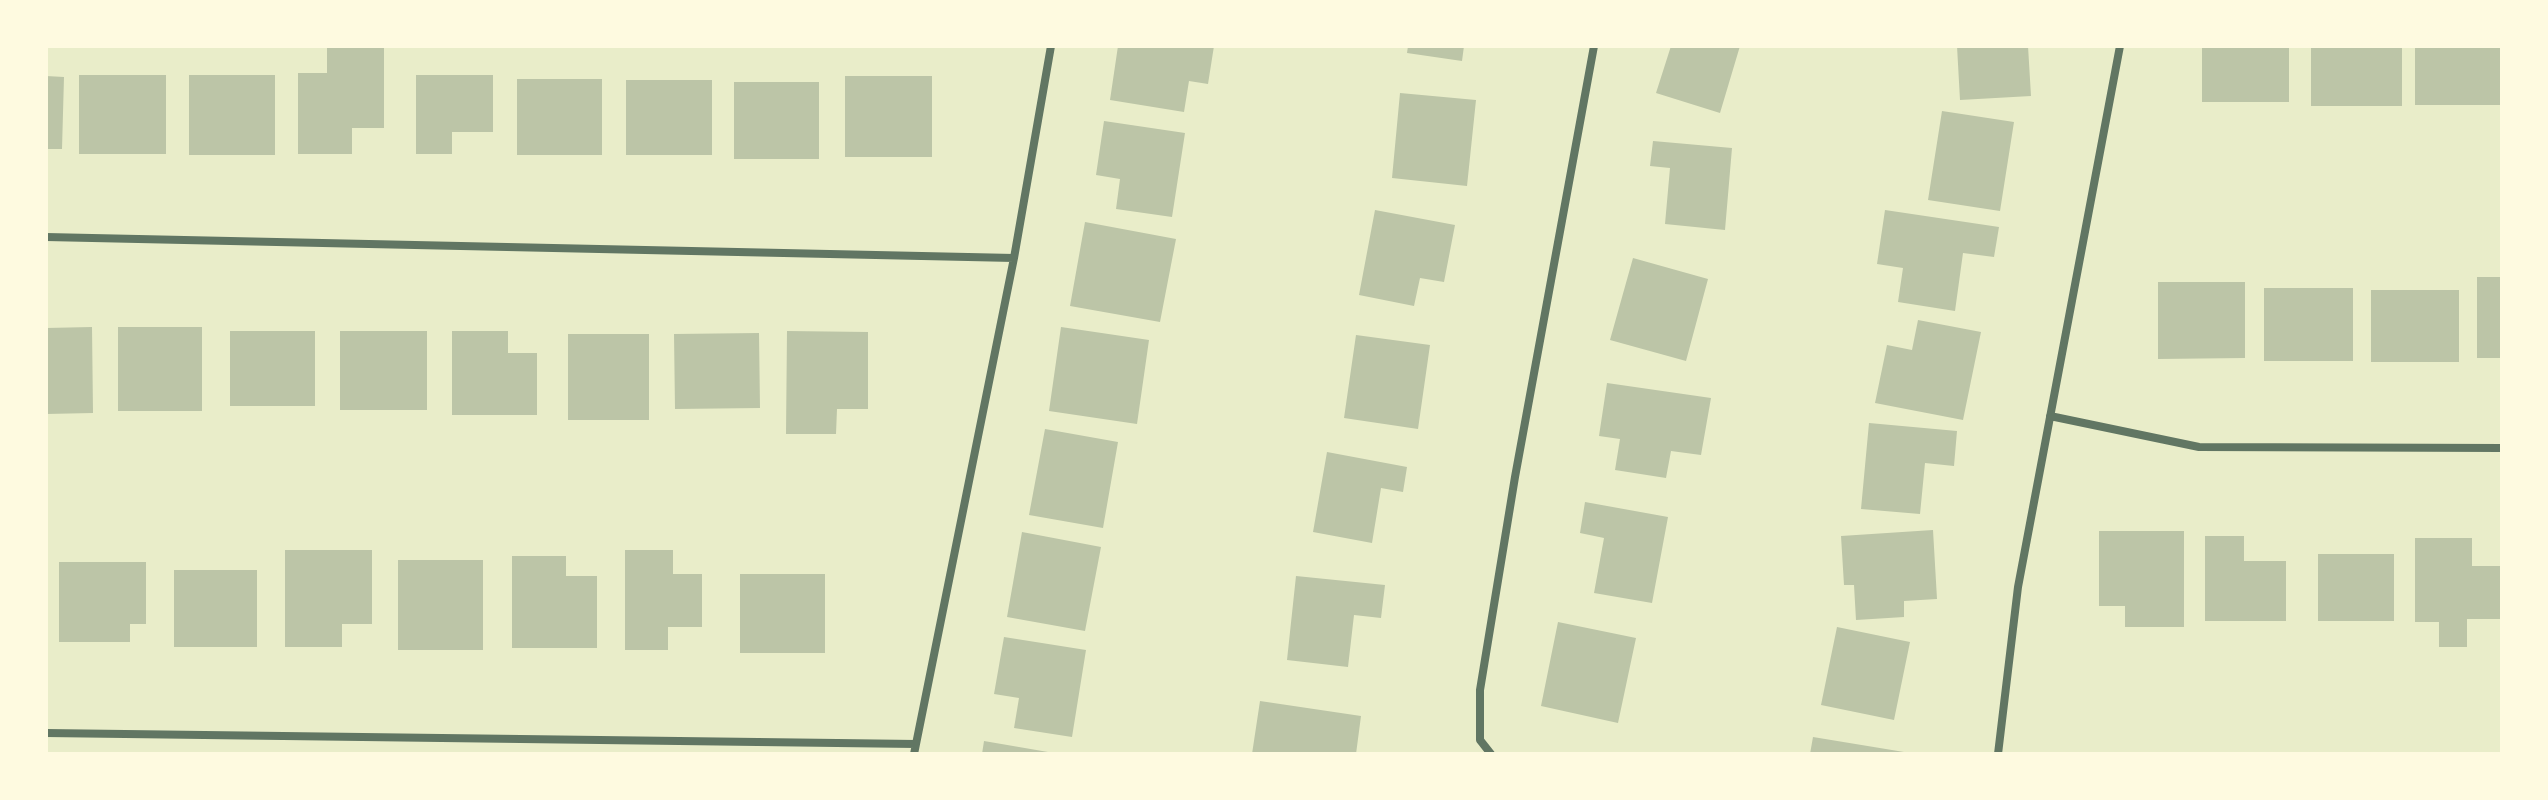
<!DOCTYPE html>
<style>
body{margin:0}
#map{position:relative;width:2548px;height:800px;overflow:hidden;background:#e9edc9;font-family:Quicksand,sans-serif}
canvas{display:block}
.frame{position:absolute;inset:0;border:48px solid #fefae0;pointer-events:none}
</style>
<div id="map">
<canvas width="2548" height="800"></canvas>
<div class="frame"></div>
</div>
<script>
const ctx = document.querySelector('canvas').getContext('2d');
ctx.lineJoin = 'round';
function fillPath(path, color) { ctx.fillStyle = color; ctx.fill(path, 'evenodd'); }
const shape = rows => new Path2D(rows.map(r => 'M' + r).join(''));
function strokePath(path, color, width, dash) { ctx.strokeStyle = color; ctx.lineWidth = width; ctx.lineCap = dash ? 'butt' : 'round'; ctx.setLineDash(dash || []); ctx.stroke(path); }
fillPath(shape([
 [1118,46,1214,46,1208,84,1189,81,1184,112,1110,100],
 [1408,46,1464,46,1462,61,1407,53],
 [1671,46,1740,46,1720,113,1656,93],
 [1957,46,2028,46,2031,96,1960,100],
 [2202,46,2289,46,2289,102,2202,102],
 [2311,46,2402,46,2402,106,2311,106],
 [2415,46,2502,46,2502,105,2415,105],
 [327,47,384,47,384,128,352,128,352,154,298,154,298,73,327,73],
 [79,75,166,75,166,154,79,154],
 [189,75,275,75,275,155,189,155],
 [416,75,493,75,493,132,452,132,452,154,416,154],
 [46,76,64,77,62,149,46,149],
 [845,76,932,76,932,157,845,157],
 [517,79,602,79,602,155,517,155],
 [626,80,712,80,712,155,626,155],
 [734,82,819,82,819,159,734,159],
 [1400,93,1476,100,1467,186,1392,178],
 [1942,111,2014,122,2000,211,1928,200],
 [1104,121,1185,133,1172,217,1116,209,1120,179,1096,175],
 [1653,141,1732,148,1725,230,1665,224,1670,168,1650,166],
 [1375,210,1455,225,1444,282,1420,278,1414,306,1359,295],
 [1885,210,1999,227,1994,257,1963,253,1955,311,1898,302,1903,268,1877,264],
 [1085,222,1176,239,1160,322,1070,306],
 [1633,258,1708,279,1686,361,1610,340],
 [2477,277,2502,277,2502,358,2477,358],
 [2158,282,2245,282,2245,358,2158,359],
 [2264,288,2353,288,2353,361,2264,361],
 [2371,290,2459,290,2459,362,2371,362],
 [1918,320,1981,332,1963,420,1875,403,1887,345,1912,350],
 [92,327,93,413,46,414,46,328],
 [118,327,202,327,202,411,118,411],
 [1061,327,1149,340,1137,424,1049,411],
 [230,331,315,331,315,406,230,406],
 [340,331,427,331,427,410,340,410],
 [452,331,508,331,508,353,537,353,537,415,452,415],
 [787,331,868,332,868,409,837,409,836,434,786,434],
 [759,333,760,408,675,409,674,334],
 [568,334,649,334,649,420,568,420],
 [1356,335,1430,345,1418,429,1344,418],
 [1607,383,1711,398,1701,455,1671,451,1666,478,1615,470,1620,439,1599,436],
 [1869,423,1957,431,1954,466,1925,463,1920,514,1861,509],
 [1045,429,1118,442,1103,528,1029,515],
 [1327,452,1407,467,1403,492,1381,488,1372,543,1313,532],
 [1585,502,1668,517,1652,603,1594,593,1604,538,1580,533],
 [1933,530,1937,599,1904,601,1904,617,1856,620,1854,585,1844,585,1841,536],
 [2099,531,2184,531,2184,627,2125,627,2125,606,2099,606],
 [1022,532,1101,547,1085,631,1007,617],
 [2205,536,2244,536,2244,561,2286,561,2286,621,2205,621],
 [2415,538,2472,538,2472,566,2501,566,2501,619,2467,619,2467,647,2439,647,2439,622,2415,622],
 [285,550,372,550,372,624,342,624,342,647,285,647],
 [625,550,673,550,673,574,702,574,702,627,668,627,668,650,625,650],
 [2318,554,2394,554,2394,621,2318,621],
 [512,556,566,556,566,576,597,576,597,648,512,648],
 [398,560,483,560,483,650,398,650],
 [59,562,146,562,146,624,130,624,130,642,59,642],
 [174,570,257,570,257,647,174,647],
 [740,574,825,574,825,653,740,653],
 [1296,576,1385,585,1381,618,1354,615,1348,667,1287,660],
 [1558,622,1636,638,1618,723,1541,706],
 [1837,627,1910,642,1894,720,1821,705],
 [1004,637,1086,650,1072,737,1014,728,1019,698,994,694],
 [1260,701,1361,716,1356,754,1252,754],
 [1813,737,1904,752,1904,754,1810,754],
 [984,741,1048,752,1048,754,982,754]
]), '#bcc5a7');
strokePath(shape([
 [46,237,1014,258],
 [2050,416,2199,447,2502,448],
 [46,733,916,744],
 [914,754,1014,258,1051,46],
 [1491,754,1480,740,1480,690,1515,477,1594,46],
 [1998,754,2018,587,2120,46]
]), '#617663', 8);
</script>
